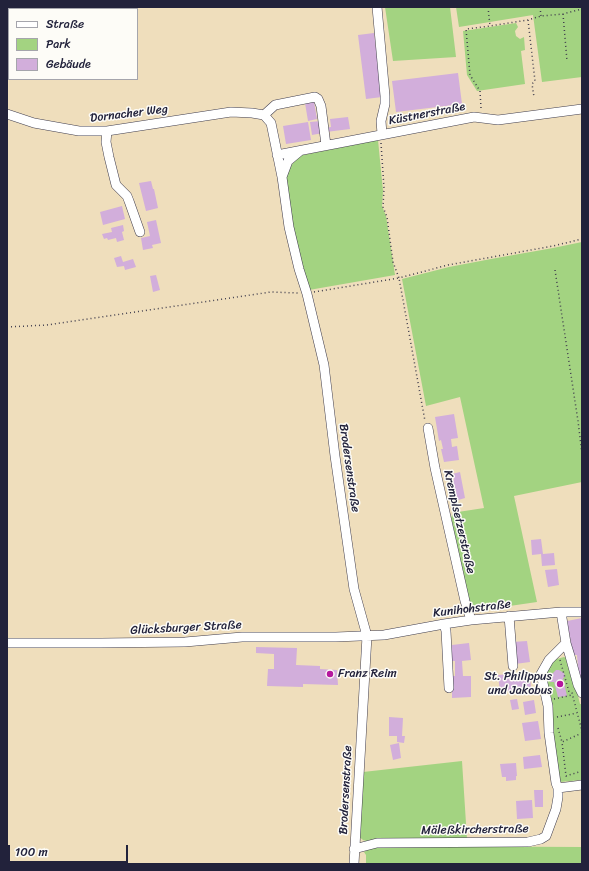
<!DOCTYPE html>
<meta charset="utf-8">
<style>
body{margin:0}
#map{position:relative;width:589px;height:871px;overflow:hidden;background:#efdebc;font-family:Sriracha,sans-serif}
canvas{display:block}
.frame{position:absolute;inset:0;border:8px solid #22223b;pointer-events:none}
.legend{position:absolute;left:8px;top:8px;width:130px;height:72px;box-sizing:border-box;background:#fdfcf7;border:1px solid #a5a5ac;margin:0;padding:5px 7px;list-style:none;font-size:12px;color:#22223b}
.legend li{display:flex;align-items:center;gap:8px;height:20px}
.legend b{width:20px;border:1px solid #a5a5ac}
.scale{position:absolute;left:8px;top:845px;width:120px;height:18px;box-sizing:border-box;border:2px solid #22223b;border-top:0;padding-left:5px;font-size:12px;line-height:14px;white-space:nowrap;color:#22223b;-webkit-text-stroke:3px #fdfcf7;paint-order:stroke}
</style>
<div id="map">
<canvas width="589" height="871"></canvas>
<div class="frame"></div>
<ul class="legend">
<li><b style="height:5px;background:#fff"></b>Straße</li>
<li><b style="height:11px;background:#a3d381"></b>Park</li>
<li><b style="height:11px;background:#d2aedb"></b>Gebäude</li>
</ul>
<div class="scale">100 m</div>
</div>
<script>
const ctx = document.querySelector('canvas').getContext('2d');
ctx.lineJoin = 'round';
function fillPath(path, color) { ctx.fillStyle = color; ctx.fill(path, 'evenodd'); }
const shape = rows => new Path2D(rows.map(r => 'M' + r).join(''));
function strokePath(path, color, width, dash) { ctx.strokeStyle = color; ctx.lineWidth = width; ctx.lineCap = dash ? 'butt' : 'round'; ctx.setLineDash(dash || []); ctx.stroke(path); }
function write(font, color, halo, rows, align = 'center') {
  ctx.font = font + ' Sriracha,sans-serif'; ctx.lineWidth = 3; ctx.setLineDash([]); ctx.textBaseline = 'middle'; ctx.strokeStyle = halo; ctx.fillStyle = color; for (const [text, x, y, turn = 0] of rows) {
    ctx.save(); ctx.translate(x, y); ctx.rotate((+turn || 0) * Math.PI / 180); ctx.textAlign = isNaN(turn) ? turn : align; if (halo) ctx.strokeText(text, 0, 0); ctx.fillText(text, 0, 0); ctx.restore();
  }
}
fillPath(shape([
 [385,7,450,7,456,57,393,61],
 [456,7,582,7,582,77,542,82,533,15,459,27],
 [516,23,518,27,515,31,516,36,520,39,524,37,525,50,521,51,525,84,477,91,467,75,463,31],
 [378,140,383,191,382,206,386,216,395,275,309,290,302,267,294,231,286,178,291,166,298,156],
 [582,242,582,482,514,496,537,602,482,610,472,608,467,602,451,517,453,514,458,512,484,508,460,397,426,406,402,279,449,267,491,259,553,248,555,261,553,248],
 [564,657,569,659,580,704,582,704,582,780,560,782,544,676,553,660],
 [462,761,467,839,369,842,363,840,358,836,363,772],
 [377,846,582,847,582,864,366,864,366,855,364,852,370,848]
]), '#a3d381');
fillPath(shape([
 [374,33,382,97,366,99,358,35],
 [458,73,462,104,396,112,392,81],
 [314,102,317,119,308,121,305,103],
 [348,117,350,129,326,132,325,128,331,127,330,119],
 [321,121,323,133,312,135,310,122],
 [308,122,311,140,286,144,283,126],
 [151,181,153,189,154,189,158,208,146,211,139,183],
 [122,206,125,219,103,225,100,212],
 [156,220,161,243,152,245,153,248,143,250,141,238,150,236,147,222],
 [123,225,124,231,122,232,124,240,117,242,116,238,108,240,107,238,104,239,102,234,112,232,111,228],
 [121,256,123,262,133,259,136,267,125,270,124,266,117,267,114,258],
 [156,275,160,290,153,292,150,276],
 [454,414,458,438,451,439,452,447,457,446,459,460,444,462,441,449,443,449,441,440,439,441,435,417],
 [460,472,465,498,455,501,451,481,454,480,452,474],
 [541,539,543,554,554,553,555,565,542,566,541,554,532,555,531,540],
 [557,569,559,585,548,587,545,570],
 [582,618,582,679,579,680,577,655,573,655,567,621],
 [527,641,530,662,515,664,512,642],
 [469,643,471,660,462,661,463,676,471,676,471,697,452,698,452,676,455,676,455,661,452,661,452,645],
 [256,647,297,648,296,665,320,666,320,669,337,670,338,685,303,684,303,687,267,686,268,669,274,669,274,654,256,653],
 [556,670,559,670,564,673,565,677,563,678,567,696,558,697,554,682,550,682,549,676,552,674],
 [530,672,531,689,500,692,498,675],
 [517,699,519,709,512,710,510,700],
 [534,700,536,713,525,715,523,702],
 [389,717,403,718,402,736,405,736,404,743,397,742,397,736,389,736],
 [538,721,541,739,525,741,522,723],
 [399,743,401,758,393,760,390,745],
 [540,755,542,767,524,769,523,757],
 [516,763,517,776,516,776,516,780,506,781,506,777,502,777,500,764],
 [534,790,543,790,543,807,535,807],
 [532,800,533,818,517,819,516,801]
]), '#d2aedb');
const minor = shape([
 [377,7,385,96,385,104,381,121,382,134],
 [7,114,34,123,79,131,107,131,231,112,252,113,264,115,271,123,282,177,289,227,299,269,307,294,324,365,335,456,354,589,367,636,354,864],
 [264,115,275,105,315,97,318,99,321,106,326,145],
 [107,131,106,142,109,157,116,185,127,196,129,201,140,232],
 [277,155,474,117,498,120,582,109],
 [282,177,288,161,300,151],
 [428,428,435,468,465,601,471,620],
 [561,612,566,643,570,656,578,685,582,693],
 [509,616,513,666],
 [444,624,446,631,449,688],
 [7,643,101,643,185,642,242,637,336,637,384,635,444,624,471,620,561,612,582,612],
 [558,788,556,783,549,733,548,706,541,674,549,660,566,643],
 [354,849,377,843,528,842,541,839,546,836,556,809,558,797,558,788,582,785]
]);
strokePath(minor, '#413e4e', 10);
strokePath(shape([
 [488,7,490,26],
 [540,7,541,16],
 [563,14,567,61],
 [528,20,535,81,532,84,534,97],
 [481,108,480,91,470,75,466,29,490,26,528,20,541,16,563,14,582,9],
 [381,143,384,188,383,207,387,217,393,262,399,278,448,265,553,246,582,239],
 [555,270,578,421,582,454],
 [314,292,399,278,425,421],
 [7,327,47,325,271,292,298,293],
 [560,660,569,692,572,693,582,731],
 [554,699,572,695],
 [557,717,577,713],
 [558,728,562,742],
 [582,733,562,742,566,776,582,771]
]), '#413e4e', 1.5, [1, 3]);
strokePath(minor, '#fff', 9);
for (const [x, y, r, color] of [
 [330,674,4,"#b5179e"],
 [560,684,4,"#b5179e"]
]) { const dot = new Path2D(); dot.arc(x, y, r, 0, 2 * Math.PI); ctx.fillStyle = color; ctx.fill(dot); strokePath(dot, '#fdfcf7', 1.5); }
write('12px', '#22223b', '#fdfcf7', [
 ["Dornacher Weg",129,114,-7],
 ["Küstnerstraße",427,114,-11],
 ["Brodersenstraße",349,468,82],
 ["Kremplsetzerstraße",459,522,77],
 ["Kunihohstraße",472,609,-7],
 ["Glücksburger Straße",186,628,-3],
 ["Brodersenstraße",346,790,-87],
 ["Mäleßkircherstraße",475,830,-1]
]);
write('12px', '#22223b', '#fdfcf7', [
 ["Franz Reim",338,674],
 ["St. Philippus",552,677,"right"],
 ["und Jakobus",552,691,"right"]
], 'left');
</script>
